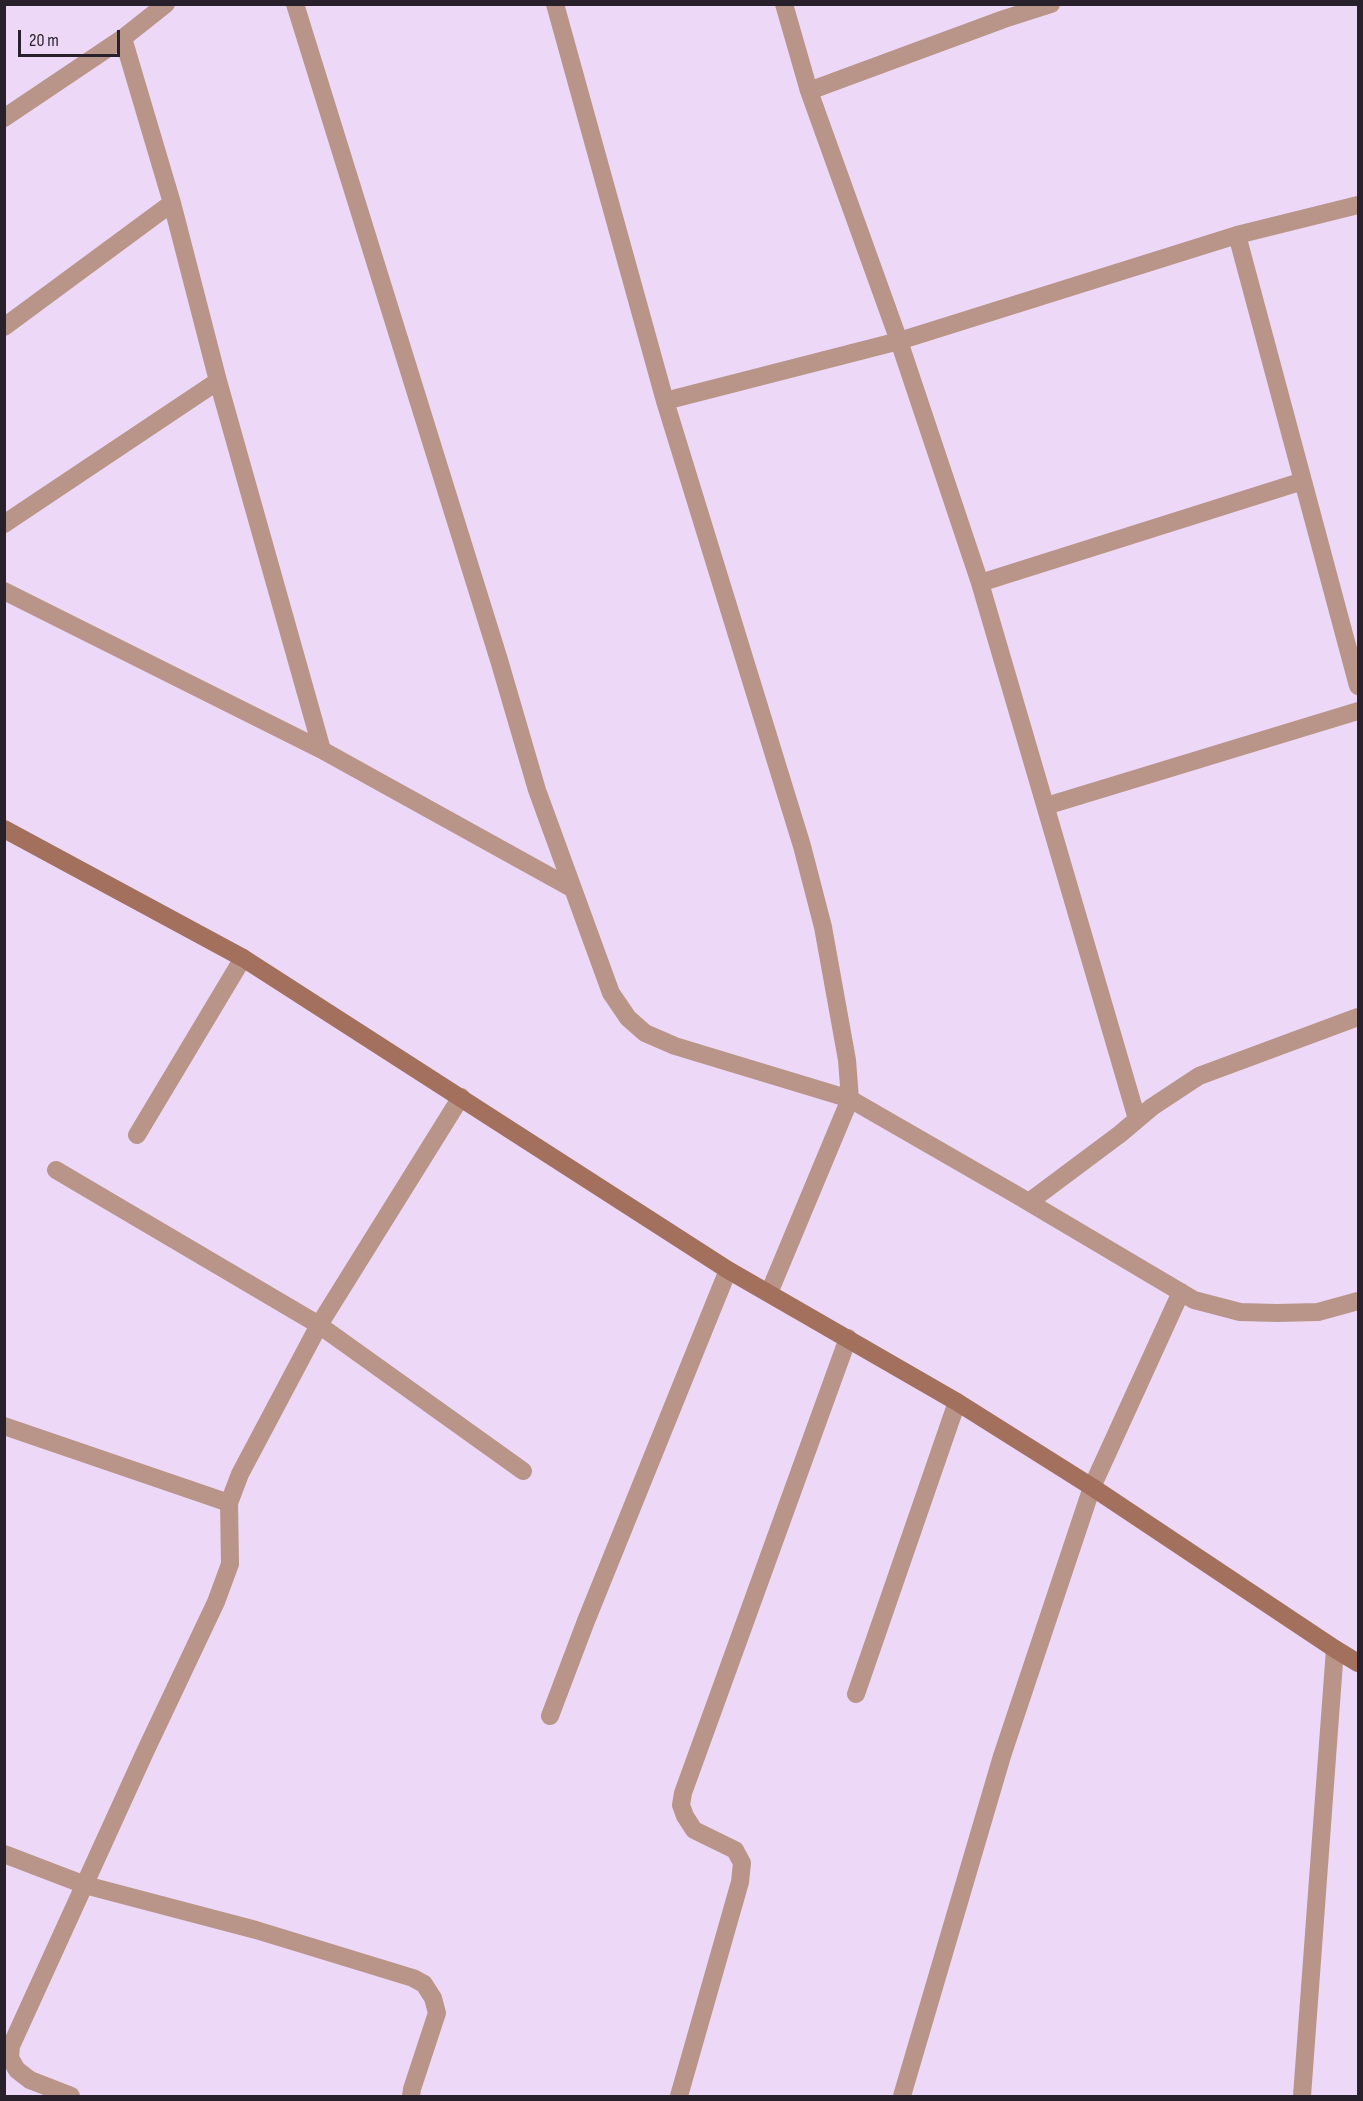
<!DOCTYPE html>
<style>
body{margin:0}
#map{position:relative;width:1363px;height:2101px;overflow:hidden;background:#edd9f7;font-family:"Sofia Sans Condensed",sans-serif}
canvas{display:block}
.frame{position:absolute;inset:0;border:6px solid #28212c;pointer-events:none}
.scale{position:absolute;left:18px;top:30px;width:102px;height:27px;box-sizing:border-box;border:3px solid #28212c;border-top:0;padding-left:8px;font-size:18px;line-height:21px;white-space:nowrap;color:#28212c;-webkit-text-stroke:4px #edd9f7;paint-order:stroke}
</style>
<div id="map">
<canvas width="1363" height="2101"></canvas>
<div class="frame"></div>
<div class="scale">20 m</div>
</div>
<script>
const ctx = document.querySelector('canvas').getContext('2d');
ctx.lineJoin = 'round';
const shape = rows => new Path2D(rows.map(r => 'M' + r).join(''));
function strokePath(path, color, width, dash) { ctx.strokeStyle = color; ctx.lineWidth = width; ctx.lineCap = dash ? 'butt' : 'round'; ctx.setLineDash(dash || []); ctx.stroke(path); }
strokePath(shape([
 [295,4,499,660,537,790,611,993,628,1018,645,1033,675,1046,850,1099,1015,1194,1194,1300,1240,1312,1277,1313,1318,1312,1358,1301],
 [555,4,665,401,899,341,1237,235,1358,205],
 [784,4,809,91,899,341,980,583,1137,1119],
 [809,91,1004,19,1051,4],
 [4,118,123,38,166,4],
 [1237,235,1358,686],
 [4,327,172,203,123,38],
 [218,381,322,750],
 [665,401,802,846,823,927,847,1060,850,1099,769,1293],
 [4,524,218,381,172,203],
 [980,583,1303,481],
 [4,591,322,750,573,889],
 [1046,806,1358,711],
 [137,1135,243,958],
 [56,1170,319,1325,523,1471],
 [1029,1202,1120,1134,1152,1107,1199,1076,1358,1017],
 [4,1426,229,1503],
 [856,1694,957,1402],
 [550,1716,586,1621,728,1270],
 [4,1854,85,1885,256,1930,413,1978,424,1984,433,1998,437,2013,412,2089,411,2096],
 [71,2096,30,2080,17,2070,10,2058,11,2046,145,1752,216,1602,230,1564,229,1503,240,1474,319,1325,461,1097],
 [679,2096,740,1882,742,1863,735,1850,694,1830,685,1816,681,1805,683,1793,848,1338],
 [902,2096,1002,1756,1092,1487,1181,1292],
 [1302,2096,1335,1649]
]), '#b99589', 18);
strokePath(shape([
 [4,829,243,958,728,1270,957,1402,1092,1487,1335,1649,1358,1663]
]), '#a3705e', 18);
</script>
